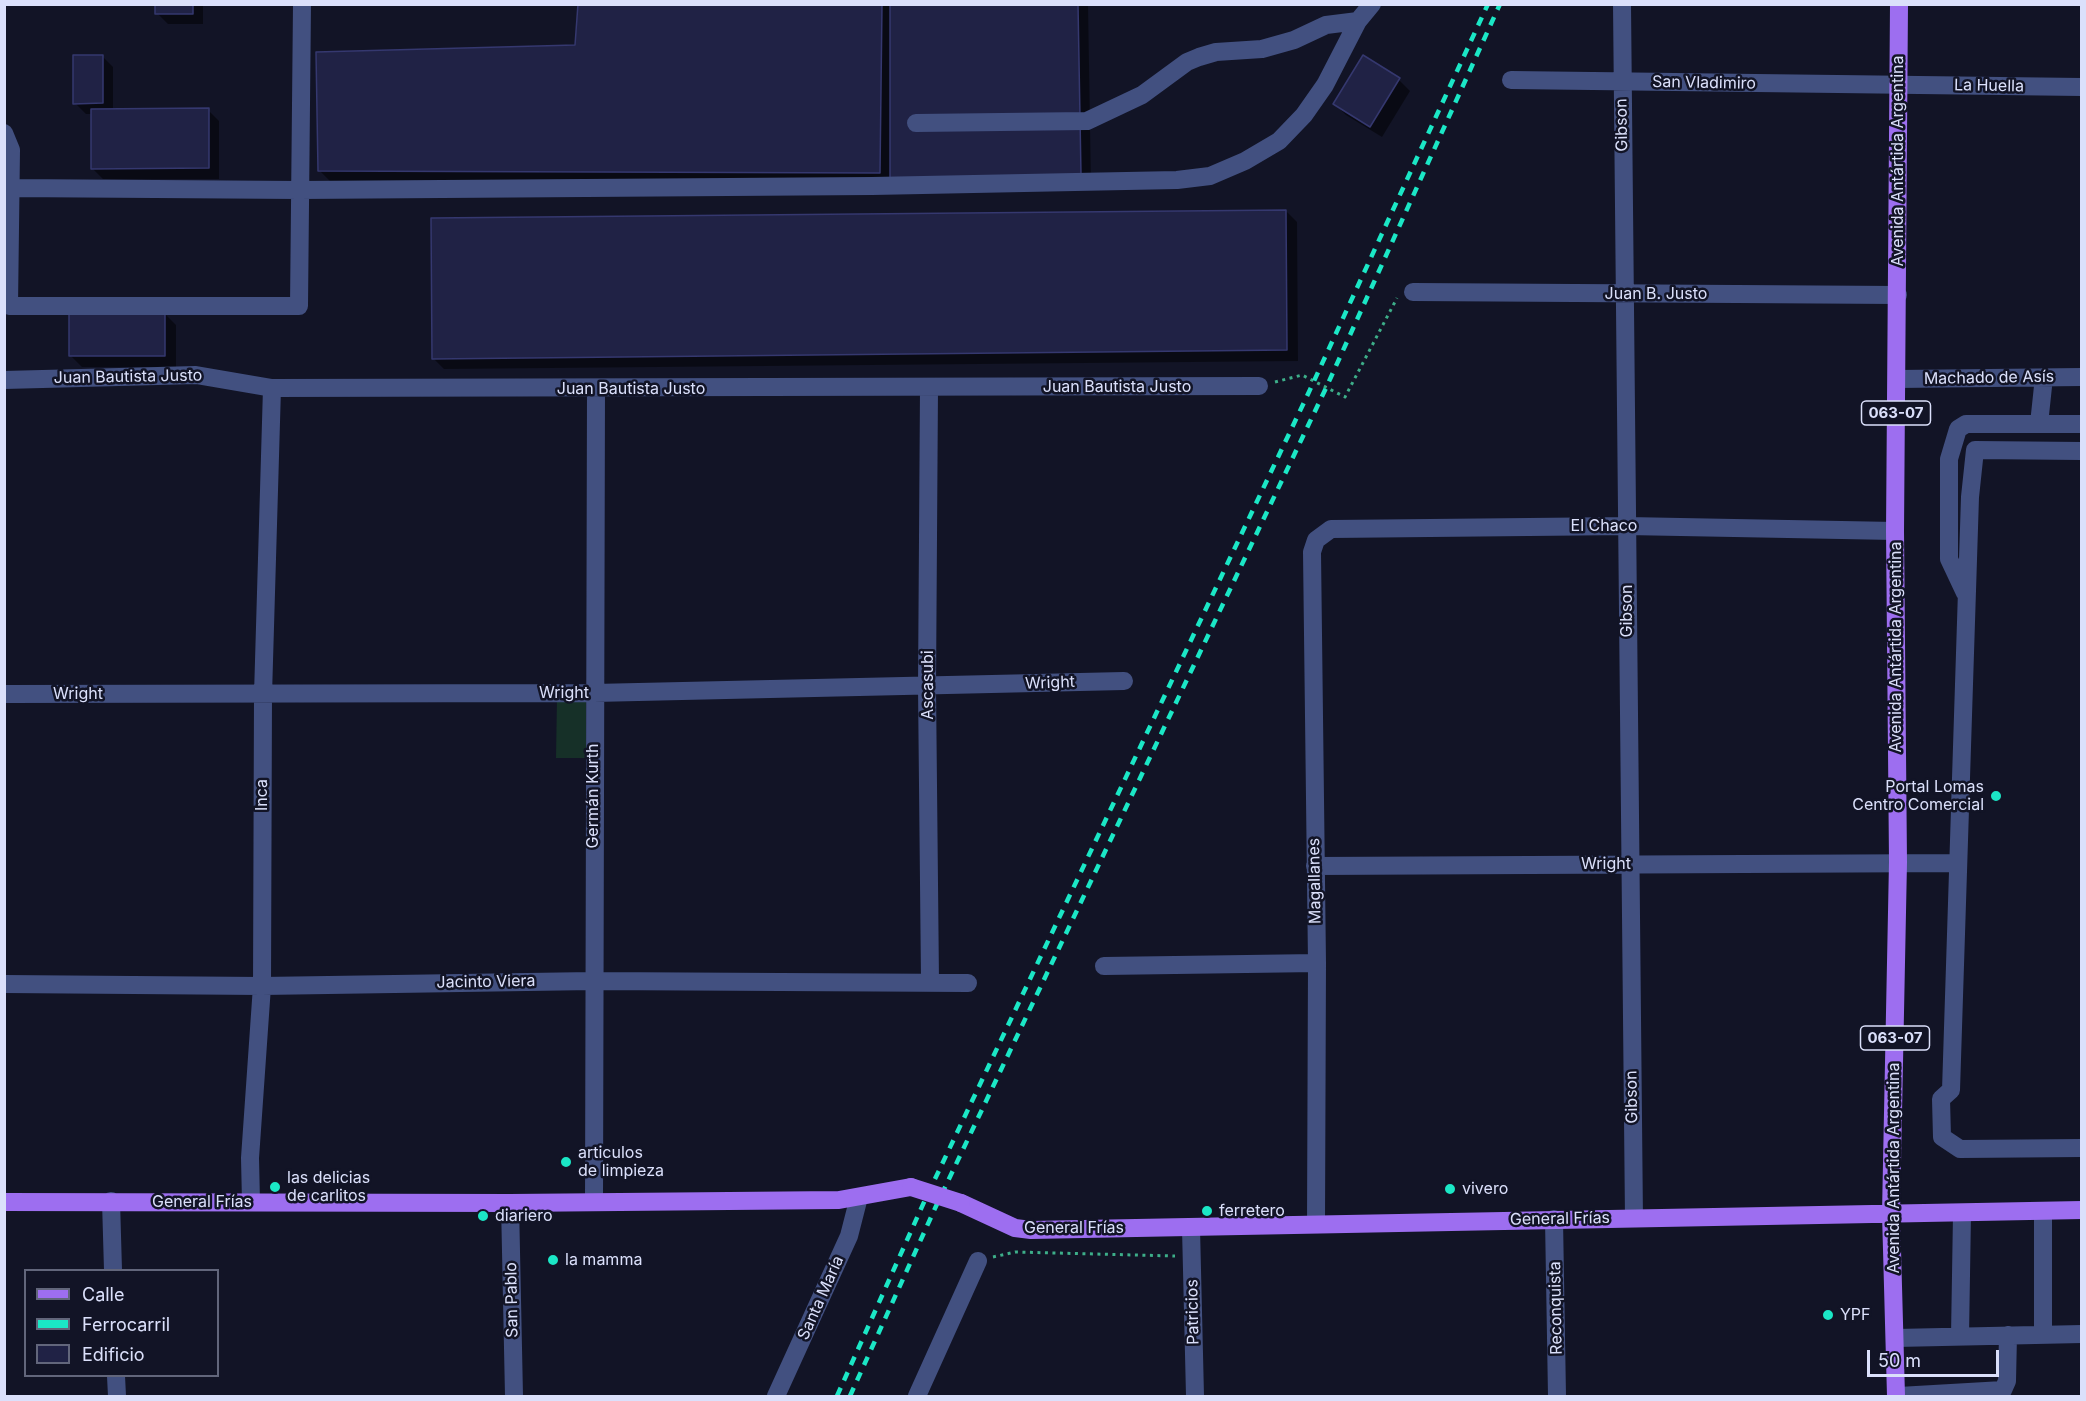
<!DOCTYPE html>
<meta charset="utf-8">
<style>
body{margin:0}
#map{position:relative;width:2086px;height:1401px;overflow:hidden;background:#121426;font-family:Inter,sans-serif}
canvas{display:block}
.frame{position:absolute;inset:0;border:6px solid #dbe0fb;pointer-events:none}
.legend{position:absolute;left:24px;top:1269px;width:195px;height:108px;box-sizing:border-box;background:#121426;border:2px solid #62667b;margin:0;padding:8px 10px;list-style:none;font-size:18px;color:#dbe0fb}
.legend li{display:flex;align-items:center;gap:12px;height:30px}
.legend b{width:30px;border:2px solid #62667b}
.scale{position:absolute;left:1867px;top:1350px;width:132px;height:27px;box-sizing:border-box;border:3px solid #dbe0fb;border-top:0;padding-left:8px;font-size:18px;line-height:21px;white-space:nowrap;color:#dbe0fb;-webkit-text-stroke:4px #121426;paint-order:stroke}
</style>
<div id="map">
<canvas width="2086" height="1401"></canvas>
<div class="frame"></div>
<ul class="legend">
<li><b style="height:8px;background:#9d6ef0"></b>Calle</li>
<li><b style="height:8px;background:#1be7c6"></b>Ferrocarril</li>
<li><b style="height:16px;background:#202245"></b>Edificio</li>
</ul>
<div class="scale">50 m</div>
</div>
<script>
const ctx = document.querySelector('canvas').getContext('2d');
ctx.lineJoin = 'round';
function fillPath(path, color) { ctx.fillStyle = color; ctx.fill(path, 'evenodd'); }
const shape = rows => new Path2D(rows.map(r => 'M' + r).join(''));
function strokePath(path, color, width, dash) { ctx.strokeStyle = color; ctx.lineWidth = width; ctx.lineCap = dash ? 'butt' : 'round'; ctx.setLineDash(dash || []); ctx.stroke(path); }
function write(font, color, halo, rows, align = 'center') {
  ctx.font = font + ' Inter,sans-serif'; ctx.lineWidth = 5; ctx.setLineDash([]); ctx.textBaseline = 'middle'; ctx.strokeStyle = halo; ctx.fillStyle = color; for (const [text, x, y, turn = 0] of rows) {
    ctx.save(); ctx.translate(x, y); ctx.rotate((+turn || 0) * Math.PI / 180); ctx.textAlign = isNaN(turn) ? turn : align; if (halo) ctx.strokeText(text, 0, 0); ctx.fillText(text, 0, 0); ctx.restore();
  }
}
fillPath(shape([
 [557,698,586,698,586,758,556,758]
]), '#163028');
fillPath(shape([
 [157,4,203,4,203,24,168,24,157,13],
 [579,4,1088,4,1091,186,330,181,319,170,576,47],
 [102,56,113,67,113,110,208,110,219,121,219,179,103,179,92,168,92,114,86,114,75,103],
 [1363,58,1399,80,1410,91,1382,137,1346,115,1335,104],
 [1286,211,1297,222,1298,361,444,369,433,358],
 [165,314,176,325,176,367,82,367,71,356]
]), '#0007');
const building = shape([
 [155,4,193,4,193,14,155,14,155,4],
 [578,4,882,4,880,173,318,171,316,52,575,45,578,4],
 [890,4,1078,4,1081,175,890,179,890,4],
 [73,55,103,55,103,103,73,104,73,55],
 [1363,55,1400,78,1370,127,1333,104,1363,55],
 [209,108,209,168,91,169,91,109,209,108],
 [1286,210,1287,350,432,359,431,218,1286,210],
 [69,312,165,312,165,356,69,356,69,312]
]);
fillPath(building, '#202245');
strokePath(building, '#35386f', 1.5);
strokePath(shape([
 [1275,382,1302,375,1345,397,1397,298],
 [993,1257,1015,1252,1175,1256]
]), '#3dae89', 3, [3, 4.5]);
strokePath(shape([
 [1622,4,1634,1218],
 [1511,80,2082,87],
 [916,123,1087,121,1142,95,1187,62,1199,57,1216,52,1262,49,1294,40,1326,25,1358,21],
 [4,133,11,150,9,306,299,306,302,4],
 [11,188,299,190,872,186,1177,180,1210,176,1245,161,1279,141,1304,115,1325,85,1358,21,1372,4],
 [1413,292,1898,295],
 [1897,379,2082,377],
 [4,380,196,375,272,388,1259,386],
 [929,388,927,687,930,981],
 [2039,424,2082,424],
 [2082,451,1975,450,1970,497,1951,1090,1941,1099,1942,1137,1960,1149,2082,1148],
 [1965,593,1949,559,1949,459,1958,429,1966,424,2039,424,2044,377],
 [4,694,594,693,1124,681],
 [1315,866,1958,863],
 [1104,966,1317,963],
 [4,984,262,986,593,981,968,983],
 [111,1201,113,1270],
 [251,1202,250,1158,262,986,263,695,272,388],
 [594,1202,596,389],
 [510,1203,514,1396],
 [1554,1219,1557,1396],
 [1316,1223,1317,963,1312,552,1316,540,1331,529,1627,526,1895,531],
 [1191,1228,1195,1396],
 [2043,1335,2043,1211],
 [1960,1336,1962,1214],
 [1896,1338,2082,1334],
 [116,1376,117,1396],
 [776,1396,849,1236,859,1197],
 [917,1396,978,1261],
 [1899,1396,2003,1390,2007,1381,2008,1335]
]), '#425080', 18);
strokePath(shape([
 [4,1202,510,1203,839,1200,911,1187],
 [961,1203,1015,1228,1031,1230,2082,1210],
 [1896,1396,1891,1213,1898,862,1895,531,1899,4]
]), '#9d6ef0', 18);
strokePath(shape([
 [837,1396,925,1200,1308,394,1488,4],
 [850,1396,937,1204,1326,388,1500,4]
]), '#1be7c6', 4.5, [9, 8]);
strokePath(shape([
 [911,1187,961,1203]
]), '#9d6ef0', 18);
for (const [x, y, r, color] of [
 [1996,796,6,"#1be7c6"],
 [566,1162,6,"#1be7c6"],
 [275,1187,6,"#1be7c6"],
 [1450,1189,6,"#1be7c6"],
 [1207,1211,6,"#1be7c6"],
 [483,1216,6,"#1be7c6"],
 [553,1260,6,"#1be7c6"],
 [1828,1315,6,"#1be7c6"]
]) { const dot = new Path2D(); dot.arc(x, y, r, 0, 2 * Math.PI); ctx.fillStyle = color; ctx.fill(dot); strokePath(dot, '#121426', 2); }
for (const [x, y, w] of [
 [1896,413,69],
 [1895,1038,69]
]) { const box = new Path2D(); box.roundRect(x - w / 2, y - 12, w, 24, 4.5); ctx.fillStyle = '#121426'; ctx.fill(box); strokePath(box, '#dbe0fb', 1.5); }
write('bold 15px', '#dbe0fb', null, [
 ["063-07",1896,413],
 ["063-07",1895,1038]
]);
write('16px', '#dbe0fb', '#121426', [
 ["San Vladimiro",1704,83,1],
 ["La Huella",1989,86,1],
 ["Gibson",1622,125,-91],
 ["Avenida Antártida Argentina",1898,161,-90],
 ["Juan B. Justo",1656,294],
 ["Juan Bautista Justo",128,377,-1],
 ["Machado de Asís",1989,378,-1],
 ["Juan Bautista Justo",1117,387],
 ["Juan Bautista Justo",631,389],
 ["El Chaco",1604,526],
 ["Gibson",1627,611,-90],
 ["Avenida Antártida Argentina",1896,647,-90],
 ["Wright",1050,683,-2],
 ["Ascasubi",928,685,-90],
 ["Wright",564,693],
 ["Wright",78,694],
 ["Inca",262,795,-90],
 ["Germán Kurth",593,796,-90],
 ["Wright",1606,864],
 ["Magallanes",1315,881,-91],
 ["Jacinto Viera",486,982,-1],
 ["Gibson",1632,1097,-91],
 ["Avenida Antártida Argentina",1894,1168,-90],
 ["General Frías",202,1202],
 ["General Frías",1560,1219,-1],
 ["General Frías",1074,1228],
 ["Santa María",821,1298,-66],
 ["San Pablo",512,1300,-91],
 ["Reconquista",1556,1308,-91],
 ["Patricios",1193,1312,-91]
]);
write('16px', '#dbe0fb', '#121426', [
 ["Portal Lomas",1984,787,"right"],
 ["Centro Comercial",1984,805,"right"],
 ["articulos",578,1153],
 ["de limpieza",578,1171],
 ["las delicias",287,1178],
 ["de carlitos",287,1196],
 ["vivero",1462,1189],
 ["ferretero",1219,1211],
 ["diariero",495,1216],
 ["la mamma",565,1260],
 ["YPF",1840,1315]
], 'left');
</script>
